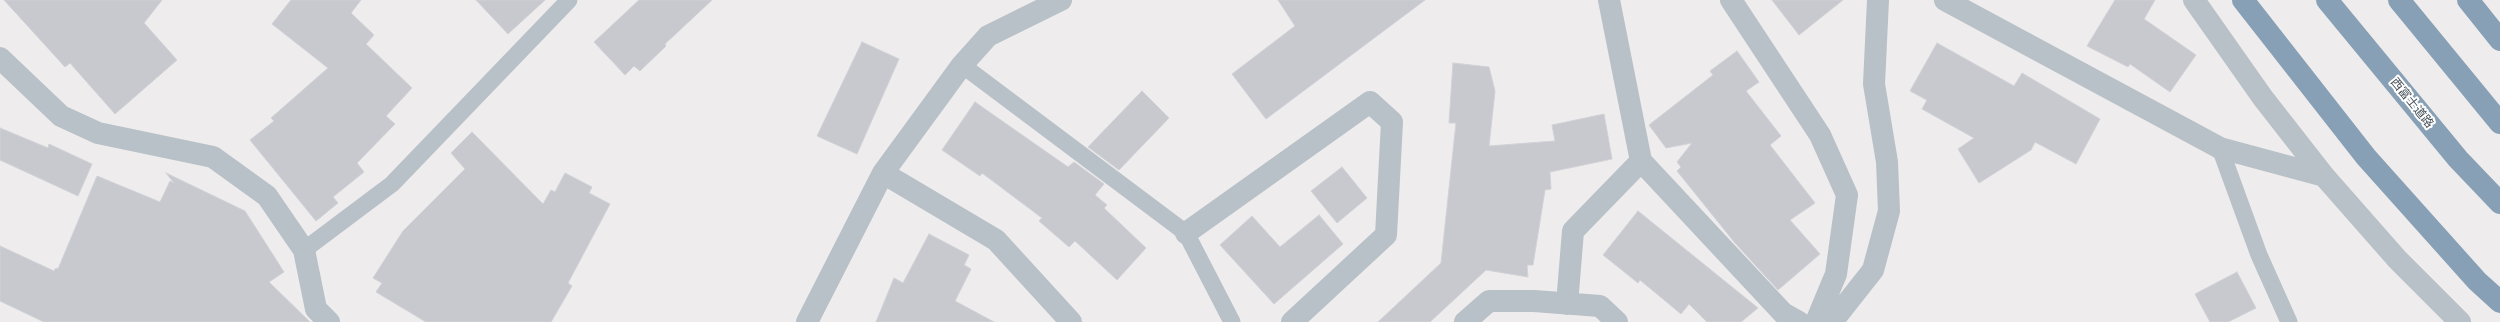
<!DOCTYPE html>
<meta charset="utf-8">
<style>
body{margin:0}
canvas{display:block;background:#eeecec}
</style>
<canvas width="2500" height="322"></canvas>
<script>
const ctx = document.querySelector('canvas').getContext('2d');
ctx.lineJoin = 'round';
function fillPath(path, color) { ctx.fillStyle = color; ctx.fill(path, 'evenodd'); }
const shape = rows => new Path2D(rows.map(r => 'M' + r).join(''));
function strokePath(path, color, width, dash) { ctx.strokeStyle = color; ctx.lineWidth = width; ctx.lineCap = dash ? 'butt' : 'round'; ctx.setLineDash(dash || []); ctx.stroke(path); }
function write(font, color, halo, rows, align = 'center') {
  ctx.font = font + ' Inter,"Noto Sans JP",sans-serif'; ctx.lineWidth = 4; ctx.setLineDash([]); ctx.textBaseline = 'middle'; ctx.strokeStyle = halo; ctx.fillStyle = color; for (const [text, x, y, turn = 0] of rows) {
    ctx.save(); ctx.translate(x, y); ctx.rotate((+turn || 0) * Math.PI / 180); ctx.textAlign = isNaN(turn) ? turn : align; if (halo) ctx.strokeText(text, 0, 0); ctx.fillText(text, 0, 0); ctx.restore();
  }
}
const building = shape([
 [4,0,162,0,144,23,177,60,115,114,70,63,65,67,4,0],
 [291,0,361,0,351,13,374,35,366,44,412,88,386,116,395,124,357,163,364,172,333,197,338,203,316,221,250,140,274,121,271,118,328,68,272,24,291,0],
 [476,0,545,0,508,34,476,0],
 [639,0,712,0,665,44,666,46,640,71,634,66,625,75,594,42,639,0],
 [1278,0,1425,0,1266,119,1232,74,1295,26,1278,0],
 [1772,0,1843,0,1799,35,1772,0],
 [2115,0,2155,0,2144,19,2196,55,2170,92,2130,64,2128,67,2087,46,2115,0],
 [862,42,899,59,857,154,817,136,862,42],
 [1937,43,2014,86,2022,73,2100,119,2076,164,2035,142,2031,150,1979,183,1958,149,1974,138,1922,109,1927,100,1910,91,1937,43],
 [1737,51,1759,82,1746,91,1781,136,1770,145,1815,203,1790,220,1820,254,1778,290,1735,243,1677,171,1681,167,1677,162,1692,143,1666,148,1649,125,1713,75,1710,71,1737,51],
 [1453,63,1489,67,1495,91,1489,146,1555,141,1552,125,1604,114,1612,159,1550,172,1551,189,1545,190,1533,265,1527,265,1528,277,1486,270,1430,322,1378,322,1441,263,1456,123,1449,123,1453,63],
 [1142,91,1169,118,1119,170,1088,147,1142,91],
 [975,102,1068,167,1074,162,1104,184,1095,195,1107,205,1104,208,1146,248,1117,280,1075,241,1069,247,1039,221,1042,218,982,173,980,176,942,150,975,102],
 [0,128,48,148,49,144,92,164,78,196,0,160,0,128],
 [472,132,543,204,551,190,555,192,565,173,592,187,589,193,610,204,568,283,572,286,551,322,426,322,376,292,382,283,373,278,403,231,465,169,451,153,472,132],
 [1342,167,1367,198,1337,223,1311,191,1342,167],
 [166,173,245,211,284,272,269,282,310,322,44,322,0,301,0,246,54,271,56,268,58,269,97,176,160,202,170,181,174,183,166,173],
 [1638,211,1758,308,1741,322,1707,322,1689,304,1681,314,1640,280,1638,283,1603,255,1638,211],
 [1319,215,1343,244,1274,304,1220,245,1252,216,1280,247,1319,215],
 [929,234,969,255,964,265,971,269,955,301,994,322,876,322,894,278,903,283,929,234],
 [2237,272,2256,308,2228,322,2210,322,2195,294,2237,272]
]);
fillPath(building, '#c7c9ce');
strokePath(building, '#d0d2d7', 1);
strokePath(shape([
 [962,65,1186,233,1232,322],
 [2220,148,2259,255,2289,322],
 [304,250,392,184,569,0]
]), '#b8c1c7', 17);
strokePath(shape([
 [1609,0,1641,161],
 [1731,0,1820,135,1847,195,1836,274,1816,322],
 [1945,0,2220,148,2324,176],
 [2194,0,2263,98,2324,176,2397,259,2460,322],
 [0,58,61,116,98,133,213,157,267,196,304,250,316,309,329,322],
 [883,173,996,240,1071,322],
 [1186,233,1370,102,1392,122,1386,235,1292,322],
 [1567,304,1573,231,1641,161,1783,313,1799,322],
 [807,322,883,173,962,65,988,36,1061,0],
 [1465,322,1489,301,1534,301,1600,306,1617,322],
 [1832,322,1873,270,1889,211,1887,162,1874,84,1878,0]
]), '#b8c1c7', 22);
strokePath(shape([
 [2243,0,2366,157,2477,281,2500,302],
 [2327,0,2458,159,2500,203],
 [2399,0,2500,123],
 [2468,0,2500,40]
]), '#88a0b6', 22);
write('12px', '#465057', '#fff', [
 ["西富士道路",2412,103,51]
]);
</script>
